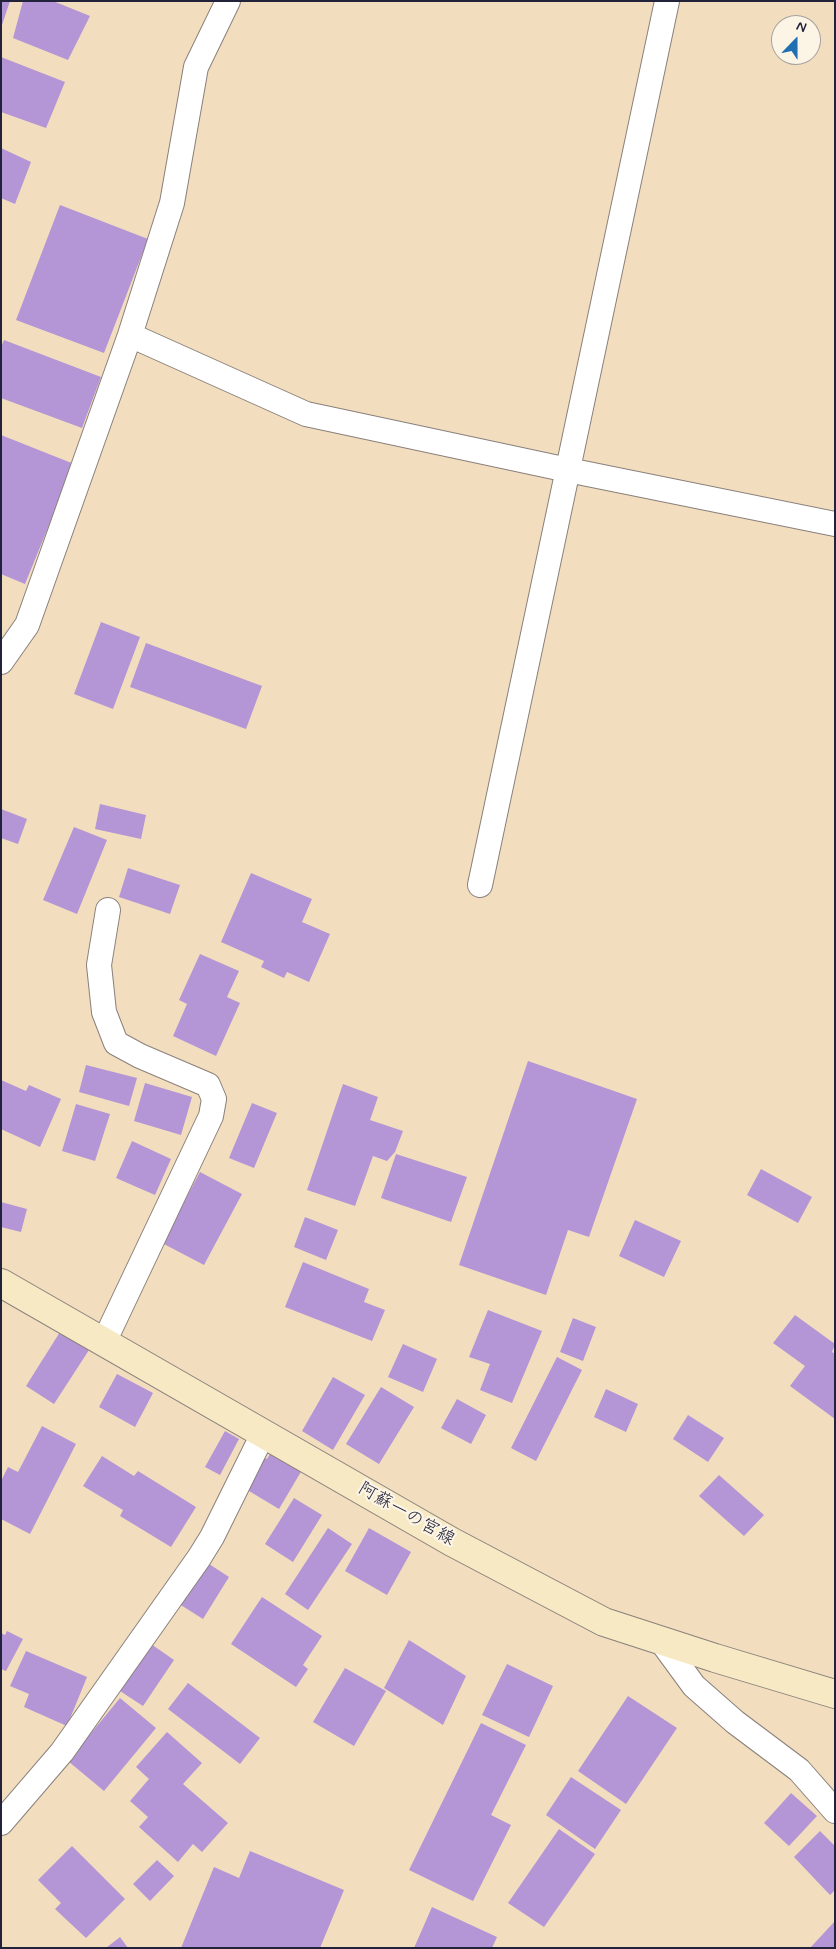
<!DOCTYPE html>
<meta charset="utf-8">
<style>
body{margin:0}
#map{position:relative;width:836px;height:1949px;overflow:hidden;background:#f2debe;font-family:Mynerve,sans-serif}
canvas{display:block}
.frame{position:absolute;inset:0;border:2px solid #22223b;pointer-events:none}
.north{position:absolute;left:771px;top:15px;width:50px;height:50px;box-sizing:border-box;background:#fcf5e5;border:1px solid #a5a1a1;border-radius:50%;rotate:22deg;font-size:14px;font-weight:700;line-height:20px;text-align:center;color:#22223b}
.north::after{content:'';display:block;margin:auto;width:18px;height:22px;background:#1f6fb2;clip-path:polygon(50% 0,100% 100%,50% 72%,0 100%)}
</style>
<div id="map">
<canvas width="836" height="1949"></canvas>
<div class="frame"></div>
<div class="north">N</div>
</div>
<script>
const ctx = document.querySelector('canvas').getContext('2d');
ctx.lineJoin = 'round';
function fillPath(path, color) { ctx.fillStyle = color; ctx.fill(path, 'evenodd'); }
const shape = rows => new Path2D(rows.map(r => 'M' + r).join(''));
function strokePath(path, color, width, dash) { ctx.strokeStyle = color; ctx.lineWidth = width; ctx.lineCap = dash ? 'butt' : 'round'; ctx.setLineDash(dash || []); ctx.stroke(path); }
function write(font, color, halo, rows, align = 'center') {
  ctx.font = font + ' Mynerve,"Klee One",sans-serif'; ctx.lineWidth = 4.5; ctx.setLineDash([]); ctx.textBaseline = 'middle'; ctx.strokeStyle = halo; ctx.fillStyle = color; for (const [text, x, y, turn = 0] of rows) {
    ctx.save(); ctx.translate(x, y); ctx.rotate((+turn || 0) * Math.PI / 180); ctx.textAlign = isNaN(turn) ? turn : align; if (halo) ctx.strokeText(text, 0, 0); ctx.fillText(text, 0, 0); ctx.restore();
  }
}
fillPath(shape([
 [1,1,10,1,2,25,1,25],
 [23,1,53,1,90,16,68,60,13,38],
 [1,57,65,82,46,128,1,112],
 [1,148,31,162,15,204,1,198],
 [60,205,148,239,104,353,16,320],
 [4,340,101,377,82,428,1,398,1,347],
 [1,435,74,464,25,584,1,574],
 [101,622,140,637,113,709,74,694],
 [146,643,262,686,246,729,130,687],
 [100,804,146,815,141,839,95,829],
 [1,809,27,819,18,844,1,838],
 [74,827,107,840,77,914,43,900],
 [128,868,180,885,170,914,119,897],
 [251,873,312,899,302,922,330,934,309,982,287,972,284,978,261,967,264,961,221,942],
 [200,954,239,971,227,997,240,1003,216,1056,173,1036,187,1004,179,1000],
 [528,1061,637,1099,589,1237,568,1230,546,1295,459,1265],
 [86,1065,137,1078,129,1106,79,1092],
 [1,1080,26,1091,29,1085,61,1099,40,1147,1,1129],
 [145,1083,192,1097,181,1135,134,1121],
 [343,1084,378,1097,370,1120,403,1131,395,1152,387,1161,373,1156,355,1206,307,1190],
 [252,1103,277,1113,254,1168,229,1158],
 [76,1104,110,1114,95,1161,62,1151],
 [132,1141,171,1159,155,1195,116,1178],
 [396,1154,467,1177,451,1222,381,1198],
 [761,1169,812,1197,798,1223,747,1195],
 [200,1172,242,1194,204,1265,162,1243],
 [1,1202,27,1209,21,1232,1,1227],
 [305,1217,338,1230,326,1260,294,1247],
 [635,1220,681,1241,664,1277,619,1256],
 [303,1262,369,1289,364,1302,385,1310,372,1341,285,1307],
 [488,1310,542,1331,512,1403,480,1390,490,1364,469,1357],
 [795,1315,835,1344,832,1352,835,1354,835,1419,790,1386,805,1366,773,1343],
 [573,1318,596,1327,583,1361,560,1352],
 [60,1332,89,1350,54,1404,26,1386],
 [403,1344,437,1359,423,1392,388,1377],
 [557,1357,582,1370,536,1461,511,1448],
 [117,1374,153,1393,135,1427,99,1407],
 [333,1377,365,1395,333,1450,302,1431],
 [381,1387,414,1407,379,1464,346,1444],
 [606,1389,638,1404,626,1432,594,1417],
 [457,1399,486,1415,471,1444,441,1428],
 [688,1415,724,1438,708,1462,673,1439],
 [42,1426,76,1444,30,1534,1,1519,1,1481,8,1467,18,1472],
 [225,1431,239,1439,220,1475,205,1467],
 [271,1452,302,1470,279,1509,244,1488,263,1457,267,1459],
 [102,1456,134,1476,138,1471,196,1507,171,1547,120,1516,123,1510,83,1486],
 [719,1475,764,1515,744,1536,699,1496],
 [294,1498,322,1515,293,1562,265,1544],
 [328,1528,352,1544,308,1610,285,1594],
 [369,1528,411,1552,387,1595,345,1571],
 [203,1560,229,1577,203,1619,176,1602],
 [262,1597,322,1636,303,1665,308,1669,296,1687,231,1644],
 [7,1631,23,1639,6,1671,1,1669,1,1633,5,1635],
 [409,1640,466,1676,443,1725,384,1688],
 [151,1644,174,1660,143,1706,120,1691],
 [26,1651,87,1677,67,1726,24,1707,29,1694,10,1686],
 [507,1664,553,1686,529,1737,482,1715],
 [345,1668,386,1691,354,1746,313,1722],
 [188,1683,260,1738,240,1764,168,1709],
 [628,1696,677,1728,626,1804,578,1771],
 [120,1698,156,1728,104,1791,68,1761],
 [481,1723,526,1745,491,1815,511,1825,473,1901,409,1870],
 [167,1732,202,1763,183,1784,228,1823,202,1852,193,1844,178,1862,139,1827,148,1817,130,1801,149,1779,136,1767],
 [571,1777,621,1810,595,1849,546,1815],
 [791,1793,817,1816,789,1846,764,1823],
 [559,1829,595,1854,544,1927,508,1903],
 [820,1831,835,1846,835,1890,830,1895,794,1857],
 [72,1846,125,1899,86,1938,55,1909,61,1903,38,1880],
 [250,1851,344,1890,320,1948,181,1948,214,1867,239,1878],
 [157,1860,174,1876,150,1901,133,1884],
 [432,1907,497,1937,492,1948,414,1948],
 [835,1921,835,1948,810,1948],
 [120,1937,128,1948,106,1948]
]), '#b495d6');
const minor = shape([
 [130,335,306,414,568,470,835,524],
 [1,662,27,625,130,335,172,203,196,67,228,1],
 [480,885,667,1],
 [104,1342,211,1116,214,1099,208,1085,140,1056,116,1043,104,1012,99,965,108,910],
 [661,1641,694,1686,735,1722,799,1770,835,1811],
 [1,1823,62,1752,199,1558,212,1537,263,1434]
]);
const secondary = shape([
 [1,1283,452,1542,604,1622,715,1658,835,1694]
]);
strokePath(minor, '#8a807c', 26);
strokePath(secondary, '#8a807c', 30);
strokePath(minor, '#fff', 24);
strokePath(secondary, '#f6e9c3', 28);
write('18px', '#22223b', '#fcf5e5', [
 ["阿蘇一の宮線",406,1515,30]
]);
</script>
